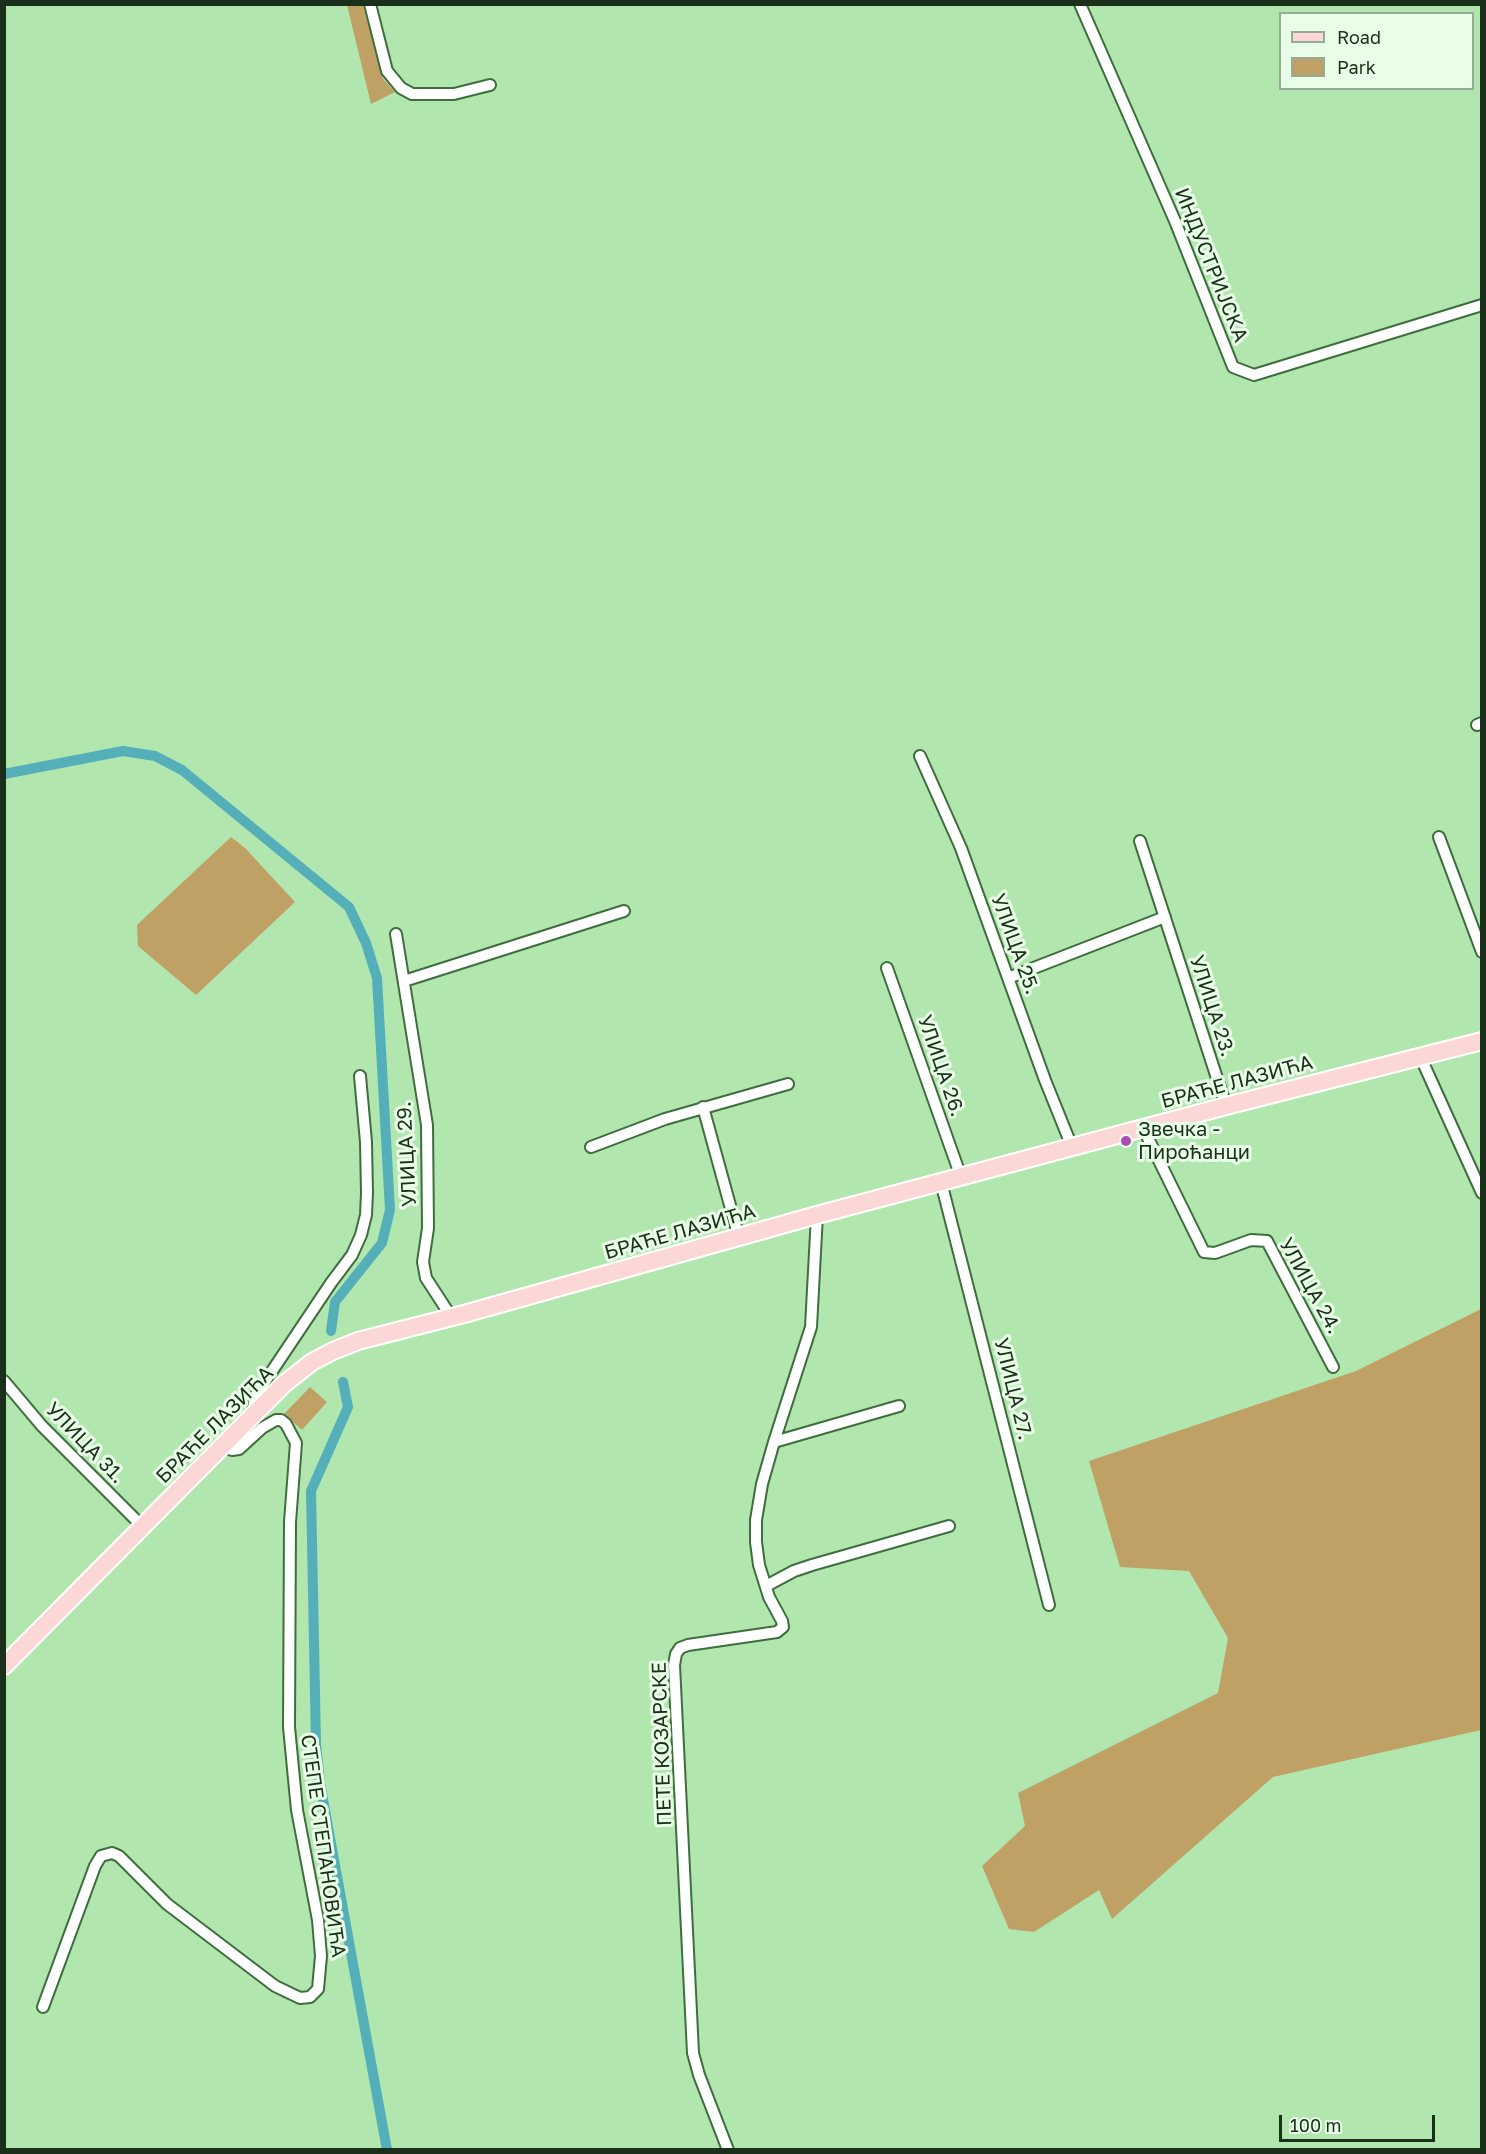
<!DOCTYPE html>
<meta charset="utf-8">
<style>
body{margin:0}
#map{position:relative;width:1486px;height:2154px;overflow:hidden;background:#b2e6af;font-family:"Golos Text",sans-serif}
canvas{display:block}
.frame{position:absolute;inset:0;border:6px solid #1b301a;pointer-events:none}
.legend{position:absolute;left:1279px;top:12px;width:195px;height:78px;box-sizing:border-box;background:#e9fee7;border:2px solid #97ac95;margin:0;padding:8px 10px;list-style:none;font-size:18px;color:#1b301a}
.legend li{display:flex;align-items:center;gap:12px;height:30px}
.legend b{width:30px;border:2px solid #97ac95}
.scale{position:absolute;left:1279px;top:2115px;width:156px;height:27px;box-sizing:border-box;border:3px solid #1b301a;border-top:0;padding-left:8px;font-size:18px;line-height:21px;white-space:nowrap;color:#1b301a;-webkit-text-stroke:4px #e9fee7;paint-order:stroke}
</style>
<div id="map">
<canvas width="1486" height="2154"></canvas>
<div class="frame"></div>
<ul class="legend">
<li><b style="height:8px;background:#fbd7d5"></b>Road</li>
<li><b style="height:16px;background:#bfa165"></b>Park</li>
</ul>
<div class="scale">100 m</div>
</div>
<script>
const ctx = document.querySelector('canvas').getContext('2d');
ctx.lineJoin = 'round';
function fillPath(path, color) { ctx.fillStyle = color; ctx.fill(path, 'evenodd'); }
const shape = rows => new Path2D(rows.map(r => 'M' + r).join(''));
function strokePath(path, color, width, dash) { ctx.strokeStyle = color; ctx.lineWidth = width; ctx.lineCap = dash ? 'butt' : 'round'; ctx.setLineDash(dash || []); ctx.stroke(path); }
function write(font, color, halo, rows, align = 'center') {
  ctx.font = font + ' "Golos Text",sans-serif'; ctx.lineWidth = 6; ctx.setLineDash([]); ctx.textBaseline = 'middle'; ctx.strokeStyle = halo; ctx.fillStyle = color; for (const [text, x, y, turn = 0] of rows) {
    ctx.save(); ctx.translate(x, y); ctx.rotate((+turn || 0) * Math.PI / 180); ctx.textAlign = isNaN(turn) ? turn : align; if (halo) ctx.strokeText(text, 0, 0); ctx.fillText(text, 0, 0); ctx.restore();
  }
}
fillPath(shape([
 [347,5,363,5,383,79,395,92,371,104],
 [231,837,245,848,295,902,196,995,138,946,137,925],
 [1481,1309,1481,1730,1273,1777,1112,1919,1099,1890,1034,1932,1009,1929,982,1866,1025,1826,1018,1793,1218,1693,1228,1638,1189,1571,1120,1567,1089,1461,1356,1371],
 [310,1387,327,1402,302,1430,284,1414]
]), '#bfa165');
strokePath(shape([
 [4,774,123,751,155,756,182,770,349,907,366,943,377,978,390,1210,382,1243,335,1302,331,1331],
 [343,1382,348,1407,311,1491,316,1744,320,1783,387,2150]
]), '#55afb8', 10);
const street = shape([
 [370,4,387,71,401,88,412,94,454,94,490,85],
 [1080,4,1175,221,1233,367,1254,375,1482,305],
 [1477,725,1482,723],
 [920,756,961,848,1045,1080,1072,1147],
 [1439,837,1482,952],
 [1140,841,1226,1106],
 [396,934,427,1125,428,1228,423,1262,426,1278,452,1318],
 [887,968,961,1177],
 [1008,978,1165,917],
 [404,981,624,911],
 [1420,1056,1482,1193],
 [703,1107,739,1238],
 [1143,1128,1204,1252,1215,1253,1251,1240,1267,1241,1333,1367],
 [591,1147,665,1119,788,1084],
 [941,1182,1049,1605],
 [4,1381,42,1426,143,1527],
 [253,1415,254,1398,331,1283,352,1255,361,1235,366,1215,367,1193,366,1142,360,1076],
 [774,1442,899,1406],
 [766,1586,794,1571,812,1565,949,1526],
 [43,2007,95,1866,101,1856,112,1853,119,1856,167,1904,275,1986,300,1998,310,1997,318,1989,321,1956,318,1920,297,1810,289,1727,290,1522,296,1443,286,1424,281,1420,276,1420,262,1428,239,1449,232,1450,224,1446],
 [728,2150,699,2075,693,2053,674,1665,676,1654,680,1648,688,1645,777,1632,783,1627,782,1621,769,1597,759,1565,756,1542,756,1520,762,1484,774,1442,811,1327,817,1215]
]);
const primary = shape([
 [4,1666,284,1384,312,1362,333,1351,358,1341,464,1314,817,1215,1226,1106,1482,1041]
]);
strokePath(street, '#3e6e3d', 14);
strokePath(primary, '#fff', 20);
strokePath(street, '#fff', 10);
strokePath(primary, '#fbd7d5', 16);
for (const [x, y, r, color] of [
 [1126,1141,6,"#ab4cb5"]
]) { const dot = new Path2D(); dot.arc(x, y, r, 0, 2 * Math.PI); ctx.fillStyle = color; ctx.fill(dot); strokePath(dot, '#e9fee7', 2); }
write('20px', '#1b301a', '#e9fee7', [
 ["ИНДУСТРИЈСКА",1211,265,68],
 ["УЛИЦА 25.",1015,944,70],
 ["УЛИЦА 23.",1212,1006,72],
 ["УЛИЦА 26.",941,1066,71],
 ["БРАЋЕ ЛАЗИЋА",1237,1082,-15],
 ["УЛИЦА 29.",407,1154,-93],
 ["БРАЋЕ ЛАЗИЋА",680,1232,-16],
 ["УЛИЦА 24.",1310,1286,61],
 ["УЛИЦА 27.",1013,1389,76],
 ["БРАЋЕ ЛАЗИЋА",215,1425,-45],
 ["УЛИЦА 31.",85,1443,46],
 ["ПЕТЕ КОЗАРСКЕ",662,1744,-92],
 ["СТЕПЕ СТЕПАНОВИЋА",323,1846,82]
]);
write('20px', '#1b301a', '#e9fee7', [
 ["Звечка -",1138,1130],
 ["Пироћанци",1138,1153]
], 'left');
</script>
